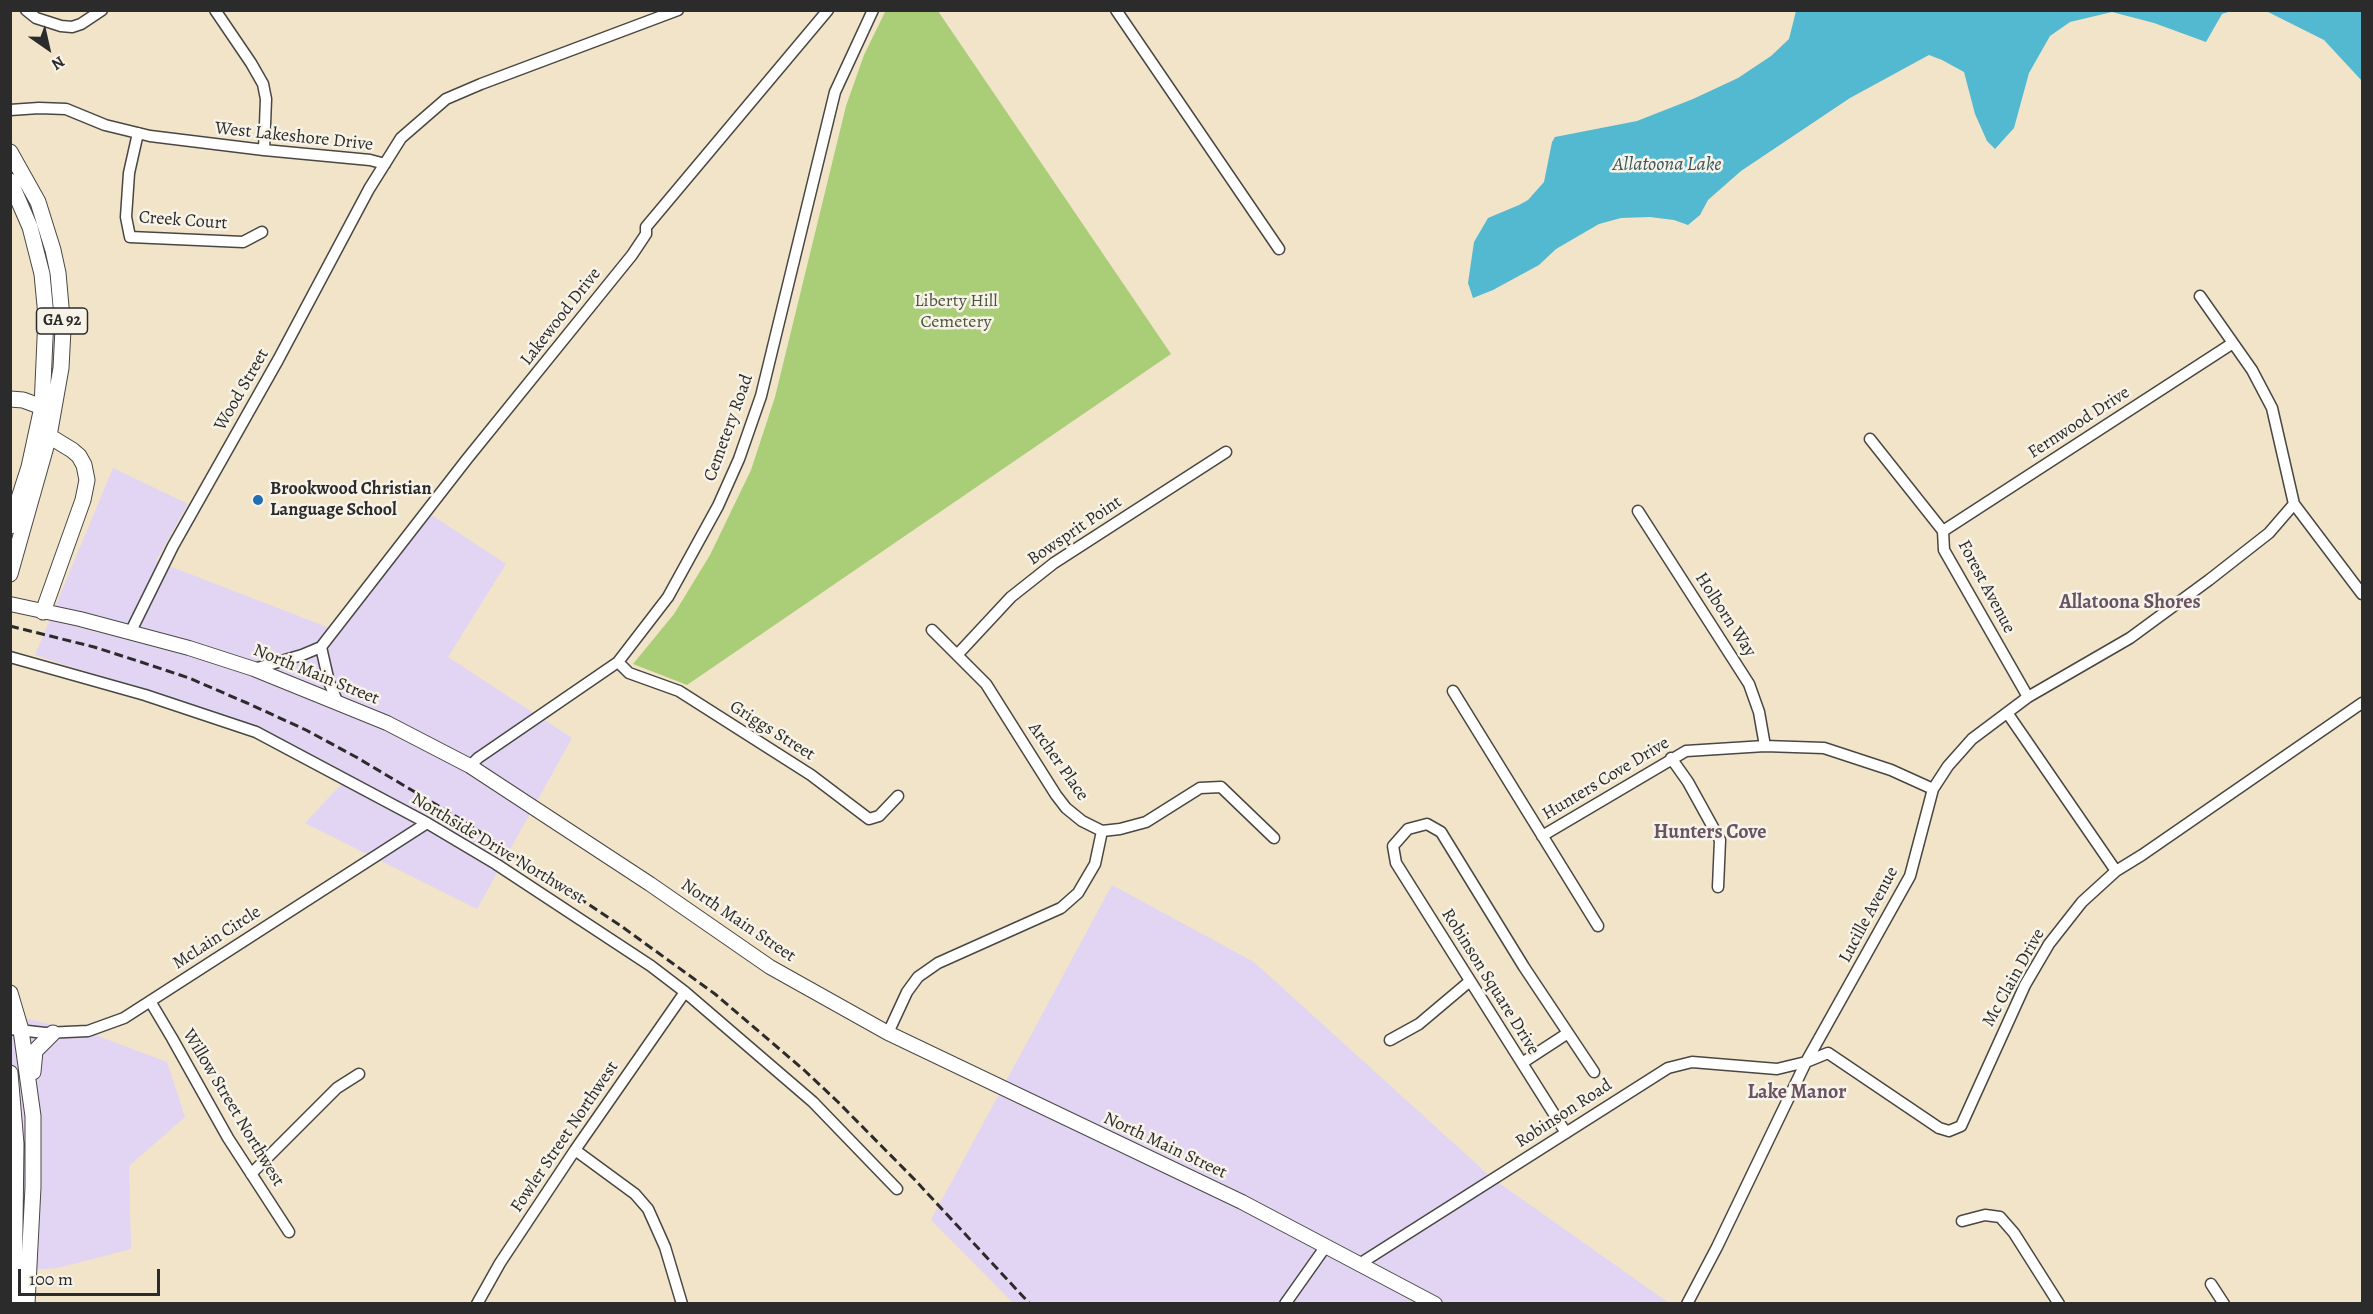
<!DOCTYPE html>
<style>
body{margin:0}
#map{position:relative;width:2373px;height:1314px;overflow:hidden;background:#f2e4c8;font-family:Alegreya,serif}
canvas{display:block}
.frame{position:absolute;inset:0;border:12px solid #2b2b2b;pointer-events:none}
.north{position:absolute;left:18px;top:18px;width:60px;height:60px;-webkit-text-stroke:4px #f7f3e8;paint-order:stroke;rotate:146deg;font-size:16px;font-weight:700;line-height:24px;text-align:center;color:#2b2b2b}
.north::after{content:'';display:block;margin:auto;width:21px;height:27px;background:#2b2b2b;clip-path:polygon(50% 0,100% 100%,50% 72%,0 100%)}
.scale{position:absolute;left:18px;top:1269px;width:142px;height:27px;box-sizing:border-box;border:3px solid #2b2b2b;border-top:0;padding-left:8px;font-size:18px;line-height:21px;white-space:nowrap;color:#2b2b2b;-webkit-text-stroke:4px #f7f3e8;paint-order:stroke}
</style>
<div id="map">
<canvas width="2373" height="1314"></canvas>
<div class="frame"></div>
<div class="north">N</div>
<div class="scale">100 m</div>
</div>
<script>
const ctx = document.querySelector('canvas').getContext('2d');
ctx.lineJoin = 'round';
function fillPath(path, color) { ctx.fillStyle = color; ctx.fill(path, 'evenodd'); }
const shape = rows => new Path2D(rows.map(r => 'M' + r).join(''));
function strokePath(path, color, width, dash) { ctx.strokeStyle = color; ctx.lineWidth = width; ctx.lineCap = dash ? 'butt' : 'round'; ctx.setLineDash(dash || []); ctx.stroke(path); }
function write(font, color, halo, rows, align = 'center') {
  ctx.font = font + ' Alegreya,serif'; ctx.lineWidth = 5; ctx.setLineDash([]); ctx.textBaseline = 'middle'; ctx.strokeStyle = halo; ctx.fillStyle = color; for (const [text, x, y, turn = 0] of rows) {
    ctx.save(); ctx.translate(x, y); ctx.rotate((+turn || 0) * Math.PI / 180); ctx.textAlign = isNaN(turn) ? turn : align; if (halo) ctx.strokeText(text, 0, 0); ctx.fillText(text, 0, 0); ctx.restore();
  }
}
fillPath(shape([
 [113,468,188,504,156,561,340,632,430,514,506,564,448,657,572,738,477,909,305,823,348,777,136,688,35,655],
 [1112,885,1254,962,1492,1178,1669,1303,1013,1303,931,1220],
 [11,1015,93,1034,167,1062,185,1117,129,1166,131,1249,58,1268,11,1271]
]), '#e2d4f3');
fillPath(shape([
 [886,10,938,11,1171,354,687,685,633,664,674,614,710,555,751,470,775,397,846,106,864,55]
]), '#aace77');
fillPath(shape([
 [1796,11,1796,10,2231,11,2222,14,2206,42,2154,23,2112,12,2070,22,2050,36,2029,73,2014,128,1995,149,1987,141,1975,114,1964,72,1942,60,1929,55,1850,98,1741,171,1708,200,1700,215,1688,225,1674,220,1650,217,1621,218,1599,224,1556,249,1539,265,1493,290,1473,298,1468,283,1474,242,1488,218,1519,205,1528,200,1544,182,1552,142,1555,137,1637,121,1693,99,1738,78,1771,56,1789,39],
 [2266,11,2362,11,2362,81,2324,40]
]), '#53b9d1');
const minor = shape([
 [26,10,36,18,61,26,72,27,81,24,102,10],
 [215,10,251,63,263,84,266,99,264,150],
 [1116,10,1279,249],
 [10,110,39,108,66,109,105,125,150,136,264,150,370,160,385,164],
 [138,133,129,173,126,217,130,237,243,242,262,232],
 [2200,296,2252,370,2272,408,2294,504,2362,594],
 [1870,439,1943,531,1944,550,2028,697],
 [1638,511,1749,684,1759,712,1765,746],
 [1943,531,2233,343],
 [932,630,986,684,1056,795,1066,808,1082,821,1102,831,1120,829,1146,822,1200,788,1221,787,1274,838],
 [130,633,173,546,278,360,369,189,401,138,446,99,481,84,678,10],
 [321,647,329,682,337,701],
 [957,655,1011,597,1054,563,1226,452],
 [10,657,145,695,256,732,427,823,496,864,651,966,685,992,813,1102,897,1189],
 [618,662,629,673,679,691,811,775,869,819,879,816,898,796],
 [254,669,302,655,321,647,467,459,632,255,646,234,646,227,828,10],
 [1453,691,1598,926],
 [2008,714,2116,871],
 [1671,758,1688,782,1720,840,1718,887],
 [470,766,478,758,618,662,668,597,718,506,739,459,761,396,835,92,873,10],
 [1542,836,1686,751,1765,746,1824,748,1891,770,1933,789],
 [150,1001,172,1038,228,1138,289,1232],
 [10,1029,45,1033,88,1031,124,1018,427,823],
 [888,1033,907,992,918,977,938,963,1061,908,1078,893,1095,864,1102,831],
 [1390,1040,1419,1024,1470,981],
 [1522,1063,1568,1033],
 [1566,1133,1396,863,1393,846,1408,829,1427,824,1441,832,1524,967,1594,1072],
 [575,1150,635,1194,648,1209,665,1247,682,1304],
 [251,1174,337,1088,359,1074],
 [1962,1221,1985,1215,2000,1217,2014,1233,2059,1304],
 [1361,1263,1668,1068,1692,1062,1777,1069,1806,1062,1828,1053,1939,1128,1949,1131,1961,1126,2025,985,2049,944,2082,902,2116,871,2142,855,2362,703],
 [2211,1284,2224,1304],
 [477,1304,500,1263,575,1150,685,992],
 [1285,1304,1326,1246],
 [1687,1304,1717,1247,1806,1062,1910,876,1933,789,1948,766,1972,739,2028,697,2130,638,2209,580,2269,533,2294,504]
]);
const secondary = shape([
 [10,604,80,619,189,648,254,669,387,723,470,766,650,884,770,967,888,1033,1242,1202,1435,1304]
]);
const primary = shape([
 [10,152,38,202,53,250,58,273,63,329,61,368,49,436,10,574],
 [10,181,30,227,42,274,46,316,42,407,29,467,10,526],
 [10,399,23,400,42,407],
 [43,612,83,500,87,480,84,465,79,456,72,450,49,436],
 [10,993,21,1030,33,1116,33,1187,27,1304],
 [33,1072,35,1051,53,1033],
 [10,1073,16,1144,14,1304]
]);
strokePath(minor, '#494743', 13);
strokePath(secondary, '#494743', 16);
strokePath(primary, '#494743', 17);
strokePath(minor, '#fff', 10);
strokePath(secondary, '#fff', 14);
strokePath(primary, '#fff', 15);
strokePath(shape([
 [10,626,94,647,141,662,189,678,247,703,306,730,356,757,462,820,621,926,715,994,804,1070,838,1102,915,1180,1030,1304]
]), '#2b2b2b', 3, [9, 4.5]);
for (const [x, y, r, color] of [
 [258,500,6,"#1f6fb2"]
]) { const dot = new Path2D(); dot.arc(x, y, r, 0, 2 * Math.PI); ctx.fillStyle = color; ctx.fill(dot); strokePath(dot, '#f7f3e8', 2); }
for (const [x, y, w] of [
 [62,321,51]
]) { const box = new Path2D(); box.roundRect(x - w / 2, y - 13, w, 26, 4.5); ctx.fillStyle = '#f7f3e8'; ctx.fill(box); strokePath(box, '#2b2b2b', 1.5); }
write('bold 16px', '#2b2b2b', null, [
 ["GA 92",62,321]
]);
write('18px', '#2b2b2b', '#f7f3e8', [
 ["West Lakeshore Drive",294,137,6],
 ["Creek Court",183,221,4],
 ["Lakewood Drive",561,317,-52],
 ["Wood Street",242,390,-60],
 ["Fernwood Drive",2079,423,-33],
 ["Cemetery Road",729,428,-70],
 ["Bowsprit Point",1075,531,-34],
 ["Forest Avenue",1986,587,62],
 ["Holborn Way",1725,615,57],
 ["North Main Street",316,675,22],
 ["Griggs Street",772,731,32],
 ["Archer Place",1058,762,55],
 ["Hunters Cove Drive",1606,779,-31],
 ["Northside Drive Northwest",498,849,31],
 ["Lucille Avenue",1869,915,-62],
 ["North Main Street",738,921,34],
 ["McLain Circle",217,938,-33],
 ["Mc Clain Drive",2014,978,-61],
 ["Robinson Square Drive",1490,982,58],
 ["Willow Street Northwest",233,1108,59],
 ["Robinson Road",1564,1114,-33],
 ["Fowler Street Northwest",565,1137,-56],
 ["North Main Street",1165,1146,25]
]);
write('18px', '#4b543e', '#f7f3e8', [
 ["Liberty Hill",956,302],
 ["Cemetery",956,323]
]);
write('bold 18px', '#2b2b2b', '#f7f3e8', [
 ["Brookwood Christian",270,490],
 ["Language School",270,511]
], 'left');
write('italic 20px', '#37565d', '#f7f3e8', [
 ["Allatoona Lake",1667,165]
]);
write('bold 20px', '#685364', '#f7f3e8', [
 ["Allatoona Shores",2130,603],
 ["Hunters Cove",1710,833],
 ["Lake Manor",1797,1093]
]);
</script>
